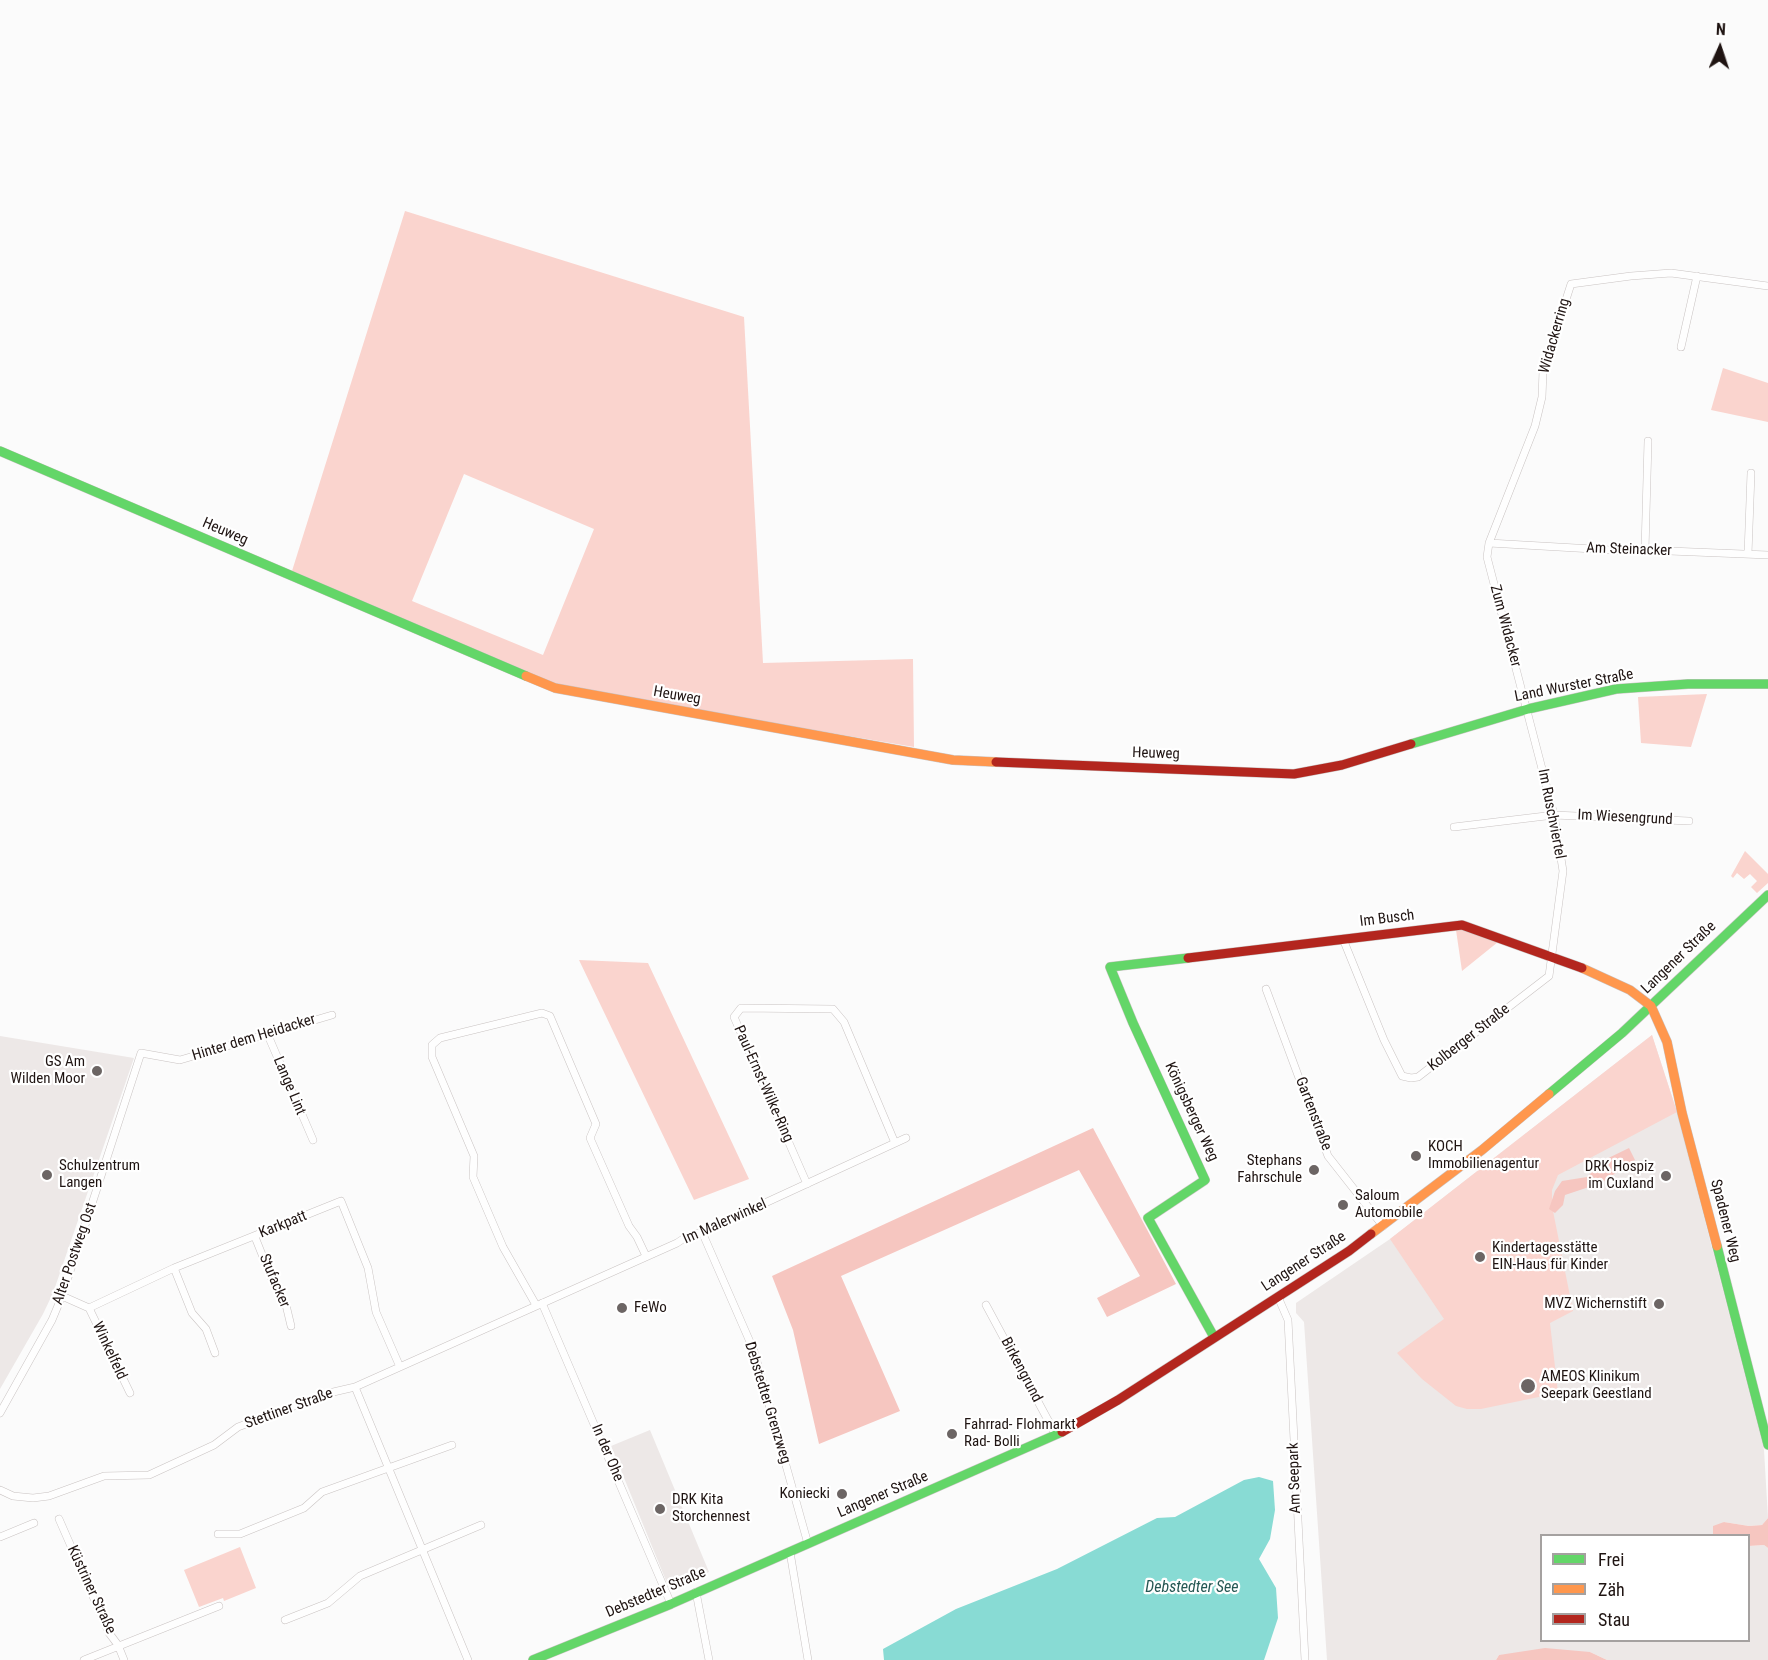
<!DOCTYPE html>
<meta charset="utf-8">
<style>
body{margin:0}
#map{position:relative;width:1768px;height:1660px;overflow:hidden;background:#fbfbfb;font-family:"Roboto Condensed",sans-serif}
canvas{display:block}
.legend{position:absolute;left:1540px;top:1534px;width:210px;height:108px;box-sizing:border-box;background:#fff;border:2px solid #a5a1a0;margin:0;padding:8px 10px;list-style:none;font-size:18px;color:#1f1412}
.legend li{display:flex;align-items:center;gap:12px;height:30px}
.legend b{width:30px;border:2px solid #a5a1a0}
.north{position:absolute;left:1690px;top:18px;width:60px;height:60px;-webkit-text-stroke:4px #fff;paint-order:stroke;rotate:3deg;font-size:16px;font-weight:700;line-height:24px;text-align:center;color:#1f1412}
.north::after{content:'';display:block;margin:auto;width:21px;height:27px;background:#1f1412;clip-path:polygon(50% 0,100% 100%,50% 72%,0 100%)}
</style>
<div id="map">
<canvas width="1768" height="1660"></canvas>
<ul class="legend">
<li><b style="height:8px;background:#63d668"></b>Frei</li>
<li><b style="height:8px;background:#ff974d"></b>Zäh</li>
<li><b style="height:8px;background:#b3261e"></b>Stau</li>
</ul>
<div class="north">N</div>
</div>
<script>
const ctx = document.querySelector('canvas').getContext('2d');
ctx.lineJoin = 'round';
function fillPath(path, color) { ctx.fillStyle = color; ctx.fill(path, 'evenodd'); }
const shape = rows => new Path2D(rows.map(r => 'M' + r).join(''));
function strokePath(path, color, width, dash) { ctx.strokeStyle = color; ctx.lineWidth = width; ctx.lineCap = dash ? 'butt' : 'round'; ctx.setLineDash(dash || []); ctx.stroke(path); }
function write(font, color, halo, rows, align = 'center') {
  ctx.font = font + ' "Roboto Condensed",sans-serif'; ctx.lineWidth = 4.5; ctx.setLineDash([]); ctx.textBaseline = 'middle'; ctx.strokeStyle = halo; ctx.fillStyle = color; for (const [text, x, y, turn = 0] of rows) {
    ctx.save(); ctx.translate(x, y); ctx.rotate((+turn || 0) * Math.PI / 180); ctx.textAlign = isNaN(turn) ? turn : align; if (halo) ctx.strokeText(text, 0, 0); ctx.fillText(text, 0, 0); ctx.restore();
  }
}
fillPath(shape([
 [1652,1035,1677,1112,1764,1450,1768,1518,1762,1525,1749,1526,1724,1522,1714,1535,1542,1536,1542,1640,1748,1640,1749,1546,1764,1545,1768,1548,1768,1660,1607,1660,1590,1652,1499,1655,1496,1660,1327,1660,1304,1322,1296,1313,1296,1303,1390,1239],
 [0,1036,134,1058,53,1293,43,1314,0,1389],
 [650,1430,709,1572,669,1588,611,1446]
]), '#ede8e7');
fillPath(shape([
 [405,211,744,317,763,663,913,659,914,747,576,690,554,685,292,571],
 [464,474,594,529,543,655,412,601],
 [1723,368,1768,383,1768,422,1711,410],
 [1707,694,1691,747,1641,743,1638,697],
 [1745,851,1768,874,1768,883,1757,893,1751,887,1757,881,1750,874,1744,879,1737,873,1733,878,1731,876],
 [1456,930,1466,930,1498,942,1462,971],
 [579,960,648,963,749,1179,694,1200],
 [1652,1035,1677,1112,1558,1175,1552,1190,1552,1206,1573,1311,1550,1323,1558,1393,1481,1409,1467,1409,1456,1406,1422,1379,1397,1353,1444,1319,1390,1239],
 [240,1547,256,1588,224,1601,223,1598,199,1607,184,1570]
]), '#fad4ce');
fillPath(shape([
 [1093,1128,1176,1284,1107,1317,1097,1298,1140,1276,1079,1170,841,1276,900,1411,819,1444,793,1330,772,1276],
 [1629,1148,1635,1160,1601,1183,1565,1195,1563,1205,1555,1213,1549,1209,1555,1191,1562,1181,1587,1177,1594,1170,1596,1164],
 [1768,1518,1768,1548,1764,1545,1749,1546,1748,1536,1713,1535,1713,1526,1724,1522,1749,1526,1762,1525],
 [1545,1648,1590,1652,1607,1660,1496,1660,1499,1655]
]), '#f6c6c0');
fillPath(shape([
 [1259,1477,1273,1481,1275,1510,1270,1539,1259,1559,1276,1588,1278,1618,1264,1660,884,1660,883,1649,956,1609,1057,1569,1157,1518,1175,1517,1244,1480]
]), '#88dbd4');
const street = shape([
 [1681,347,1697,276],
 [1489,543,1628,551,1645,550,1768,555],
 [1645,550,1648,441],
 [1748,554,1751,473],
 [1454,827,1554,815,1689,821],
 [1343,939,1384,1040,1402,1076,1411,1078,1418,1077,1549,976,1563,871,1554,815,1487,557,1489,543,1535,426,1542,397,1543,371,1571,284,1631,276,1671,273,1768,286],
 [1266,989,1328,1156,1383,1226],
 [267,1033,313,1140],
 [807,1184,734,1017,741,1008,833,1009,844,1022,895,1143],
 [702,1232,754,1351,808,1544],
 [255,1237,273,1282,286,1305,291,1326],
 [174,1268,192,1313,206,1329,215,1353],
 [62,1296,89,1308,174,1268,341,1201,368,1268,376,1312,400,1367],
 [1278,1297,1288,1320,1305,1660],
 [542,1303,671,1604],
 [536,1305,503,1247,473,1177,474,1156,432,1057,432,1045,440,1038,542,1013,550,1016,596,1124,590,1138,629,1226,637,1237,646,1256],
 [986,1305,1056,1435],
 [89,1308,130,1393],
 [355,1387,468,1660],
 [0,1413,52,1320,62,1296,141,1053,180,1060,332,1015],
 [0,1490,13,1496,33,1498,49,1496,104,1476,149,1475,214,1445,238,1427,329,1393,355,1387,677,1243,686,1237,702,1232,906,1138],
 [59,1519,109,1633,118,1645,124,1660],
 [218,1534,240,1534,304,1508,322,1492,452,1445],
 [0,1537,34,1523],
 [790,1552,808,1660],
 [696,1592,709,1660],
 [285,1620,328,1603,360,1576,481,1525],
 [84,1660,219,1606]
]);
const fast = shape([
 [0,451,526,676],
 [1411,744,1528,709,1616,689,1688,684,1768,684],
 [1188,958,1110,967,1133,1023,1205,1180,1148,1218,1214,1337],
 [1549,1094,1622,1033,1768,895],
 [1717,1246,1768,1445],
 [533,1660,671,1604,1062,1432]
]);
const slow = shape([
 [526,676,555,688,953,760,996,762],
 [1582,968,1630,990,1651,1006,1667,1042,1682,1113,1717,1246],
 [1371,1234,1482,1150,1549,1094]
]);
const jam = shape([
 [996,762,1294,774,1342,765,1411,744],
 [1188,958,1462,925,1582,968],
 [1062,1432,1118,1400,1349,1251,1371,1234]
]);
strokePath(street, '#c9c3c2', 8);
strokePath(fast, '#c9c3c2', 10);
strokePath(slow, '#c9c3c2', 10);
strokePath(jam, '#c9c3c2', 10);
strokePath(street, '#fefefe', 7);
strokePath(fast, '#63d668', 9);
strokePath(slow, '#ff974d', 9);
strokePath(jam, '#b3261e', 9);
for (const [x, y, r, color] of [
 [97,1071,6,"#6c6564"],
 [1416,1156,6,"#6c6564"],
 [1314,1170,6,"#6c6564"],
 [47,1175,6,"#6c6564"],
 [1666,1176,6,"#6c6564"],
 [1343,1205,6,"#6c6564"],
 [1480,1257,6,"#6c6564"],
 [1659,1304,6,"#6c6564"],
 [622,1308,6,"#6c6564"],
 [1528,1386,8,"#6c6564"],
 [952,1434,6,"#6c6564"],
 [842,1494,6,"#6c6564"],
 [660,1509,6,"#6c6564"]
]) { const dot = new Path2D(); dot.arc(x, y, r, 0, 2 * Math.PI); ctx.fillStyle = color; ctx.fill(dot); strokePath(dot, '#fff', 2); }
write('15px', '#1f1412', '#fff', [
 ["Widackerring",1555,336,-74],
 ["Heuweg",225,532,23],
 ["Am Steinacker",1629,550,2],
 ["Zum Widacker",1505,626,75],
 ["Land Wurster Straße",1574,686,-11],
 ["Heuweg",677,696,10],
 ["Heuweg",1156,754,2],
 ["Im Ruschviertel",1551,814,79],
 ["Im Wiesengrund",1625,818,3],
 ["Im Busch",1387,919,-7],
 ["Langener Straße",1679,958,-44],
 ["Hinter dem Heidacker",254,1038,-17],
 ["Kolberger Straße",1469,1038,-38],
 ["Paul-Ernst-Wilke-Ring",763,1084,66],
 ["Lange Lint",289,1086,67],
 ["Königsberger Weg",1191,1112,65],
 ["Gartenstraße",1313,1114,69],
 ["Spadener Weg",1725,1221,76],
 ["Im Malerwinkel",725,1222,-24],
 ["Karkpatt",283,1225,-22],
 ["Alter Postweg Ost",75,1254,-71],
 ["Langener Straße",1304,1262,-33],
 ["Stufacker",274,1281,67],
 ["Winkelfeld",109,1351,65],
 ["Birkengrund",1021,1370,62],
 ["Debstedter Grenzweg",767,1403,73],
 ["Stettiner Straße",289,1409,-20],
 ["In der Ohe",607,1453,67],
 ["Am Seepark",1295,1478,-92],
 ["Langener Straße",883,1495,-23],
 ["Küstriner Straße",91,1590,65],
 ["Debstedter Straße",656,1593,-23]
]);
write('15px', '#1f1412', '#fff', [
 ["GS Am",85,1062,"right"],
 ["Wilden Moor",85,1079,"right"],
 ["KOCH",1428,1147],
 ["Immobilienagentur",1428,1164],
 ["Stephans",1302,1161,"right"],
 ["Fahrschule",1302,1178,"right"],
 ["Schulzentrum",59,1166],
 ["Langen",59,1183],
 ["DRK Hospiz",1654,1167,"right"],
 ["im Cuxland",1654,1184,"right"],
 ["Saloum",1355,1196],
 ["Automobile",1355,1213],
 ["Kindertagesstätte",1492,1248],
 ["EIN-Haus für Kinder",1492,1265],
 ["MVZ Wichernstift",1647,1304,"right"],
 ["FeWo",634,1308],
 ["AMEOS Klinikum",1541,1377],
 ["Seepark Geestland",1541,1394],
 ["Fahrrad- Flohmarkt",964,1425],
 ["Rad- Bolli",964,1442],
 ["Koniecki",830,1494,"right"],
 ["DRK Kita",672,1500],
 ["Storchennest",672,1517]
], 'left');
write('italic 16px', '#255753', '#fff', [
 ["Debstedter See",1192,1588]
]);
</script>
